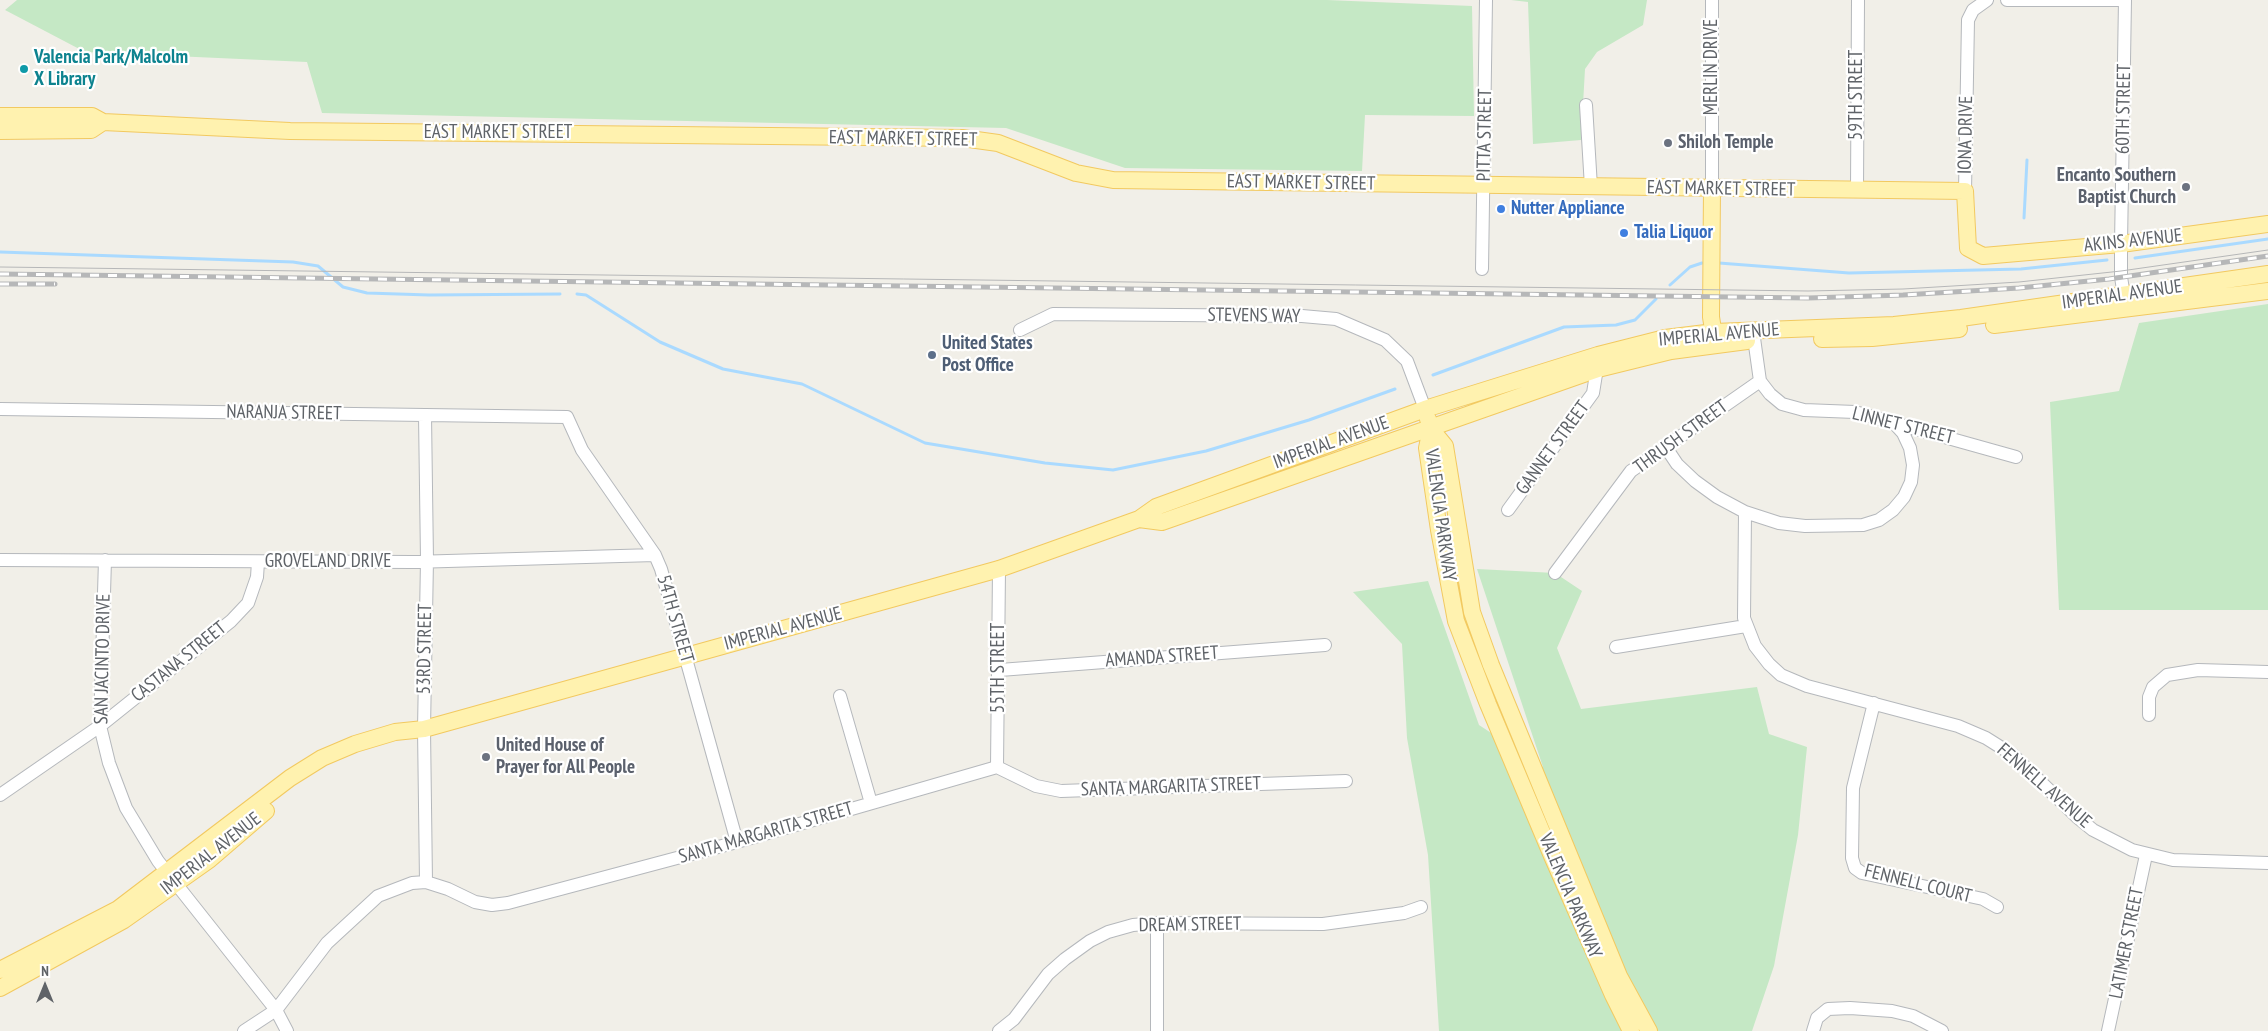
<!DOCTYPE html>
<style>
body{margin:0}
#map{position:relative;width:2268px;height:1031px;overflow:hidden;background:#f1efe8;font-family:"PT Sans Narrow",sans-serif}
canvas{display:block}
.north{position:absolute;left:20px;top:961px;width:50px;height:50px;-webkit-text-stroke:4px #fff;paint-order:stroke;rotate:0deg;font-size:14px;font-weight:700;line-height:20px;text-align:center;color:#5f6368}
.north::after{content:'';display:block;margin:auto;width:18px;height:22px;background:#5f6368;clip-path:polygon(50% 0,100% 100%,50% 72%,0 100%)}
</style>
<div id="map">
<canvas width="2268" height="1031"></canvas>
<div class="north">N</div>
</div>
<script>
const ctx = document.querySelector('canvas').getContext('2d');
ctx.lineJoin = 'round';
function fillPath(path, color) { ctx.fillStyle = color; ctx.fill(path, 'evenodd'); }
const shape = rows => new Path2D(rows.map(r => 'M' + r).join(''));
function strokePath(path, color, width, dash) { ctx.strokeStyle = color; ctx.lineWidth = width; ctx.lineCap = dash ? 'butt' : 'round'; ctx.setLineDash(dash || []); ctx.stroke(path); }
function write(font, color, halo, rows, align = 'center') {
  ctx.font = font + ' "PT Sans Narrow",sans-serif'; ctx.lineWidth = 4.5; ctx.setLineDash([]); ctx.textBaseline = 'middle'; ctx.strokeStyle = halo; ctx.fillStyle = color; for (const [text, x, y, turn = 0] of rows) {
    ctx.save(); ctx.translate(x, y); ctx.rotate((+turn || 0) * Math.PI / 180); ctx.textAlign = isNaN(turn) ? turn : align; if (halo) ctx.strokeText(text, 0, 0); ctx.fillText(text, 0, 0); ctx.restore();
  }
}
fillPath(shape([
 [17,0,1327,0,1472,6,1474,116,1365,115,1362,171,1125,168,1006,128,322,113,307,62,85,52,5,10],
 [1511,0,1647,0,1643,25,1597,52,1585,69,1581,140,1533,144,1528,2],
 [2268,304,2268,610,2059,610,2050,402,2119,391,2139,323],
 [1477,569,1555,573,1582,591,1557,648,1581,709,1757,687,1769,734,1807,747,1798,835,1774,966,1752,1031,1439,1031,1428,855,1407,738,1402,644,1353,592,1428,581,1479,725,1543,767]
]), '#c5e8c5');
strokePath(shape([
 [2024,218,2027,160],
 [0,252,293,262,318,266,343,287,367,293,429,295,560,294],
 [2135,258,2268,239],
 [1719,263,1849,273,2021,269,2107,260],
 [1670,285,1690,267,1702,263],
 [577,294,586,295,660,342,723,369,802,384,925,443,1045,463,1113,470,1206,451,1309,420,1395,389],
 [1433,375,1564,327,1616,325,1635,320,1656,299]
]), '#aadaff', 3);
const minor = shape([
 [2007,0,2125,0],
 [1586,105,1591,187],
 [1712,188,1712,0],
 [1857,190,1858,0],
 [1965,191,1968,20,1973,10,1987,0],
 [1482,269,1486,0],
 [2125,302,2121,277,2121,244,2125,0],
 [1020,330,1053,314,1302,316,1336,319,1385,340,1407,361,1425,409],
 [1753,331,1760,381,1770,394,1782,404,1804,410,1855,412,2016,457],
 [0,409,567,417,582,450,655,555,661,569,737,842],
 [425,415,427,560,424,729,426,882],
 [1665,446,1677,464,1695,481,1717,497,1745,512,1779,523,1805,526,1863,525,1879,520,1893,510,1904,497,1911,482,1913,465,1910,448,1903,433,1892,421],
 [1508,510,1593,393,1598,362],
 [1745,512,1744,618,1755,646,1769,664,1781,675,1807,686,1958,726,1986,738,2013,755,2077,817,2093,830,2132,850,2173,860,2268,863],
 [0,560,413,562,655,555],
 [105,560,100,726,109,763,126,808,158,861,276,1010,287,1031],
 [1555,573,1631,471,1760,381],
 [1616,647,1746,626],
 [1000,670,1325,645],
 [840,696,871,803],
 [1874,703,1853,788,1852,858,1855,868,1862,873,1983,899,1997,907],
 [2149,715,2149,697,2153,687,2167,675,2198,670,2268,672],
 [997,767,999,569],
 [0,795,100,726,231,621,248,603,257,577,258,562],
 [244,1031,276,1010,327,943,378,896,412,883,426,882,448,889,475,902,492,905,508,903,737,842,997,767,1036,786,1061,791,1346,781],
 [999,1031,1014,1019,1048,974,1065,959,1090,941,1108,932,1133,925,1157,923,1323,924,1404,913,1421,907],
 [1157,1031,1157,923],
 [1813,1031,1817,1018,1828,1009,1850,1008,1892,1011,1913,1016,1942,1031],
 [2108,1031,2146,855]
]);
const major = shape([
 [0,116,92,116,103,122,290,131,962,138,998,143,1076,173,1113,180,1965,191,1968,248,1983,256,2121,244,2268,224],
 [0,131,91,130,103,122],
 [1712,188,1711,317,1715,342],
 [1994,325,2268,291],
 [1822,339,1872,338,1959,329],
 [1428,419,1431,429,1445,446,1472,612,1491,665,1619,976,1649,1031],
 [1431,429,1427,448,1439,530,1456,621,1488,704,1552,856,1613,995,1631,1031],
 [1139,519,1162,522,1598,369,1671,351,1747,341],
 [0,970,118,909,290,778,322,758,355,744,395,732,424,729,999,569,1139,519,1156,507,1425,409,1598,355,1665,338,1714,332,1894,325,1961,318,2268,274],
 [0,988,124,920,209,860,266,811]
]);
strokePath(minor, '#b5b8bc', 14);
strokePath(major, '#f2c960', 18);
strokePath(minor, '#fff', 12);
strokePath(major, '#fff2af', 16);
strokePath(shape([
 [0,267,1808,291,1903,289,2019,282,2121,271,2268,250]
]), '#b6b7b8', 1);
const rail = shape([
 [0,274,1808,298,1903,295,2019,288,2109,279,2268,256],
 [0,284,55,284]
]);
strokePath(rail, '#b6b7b8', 5);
strokePath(rail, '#fff', 3, [9]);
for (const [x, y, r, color] of [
 [24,69,5,"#0f9aa8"],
 [1668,143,5,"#6b7280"],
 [2186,187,5,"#6b7280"],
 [1501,209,5,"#3f7fe0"],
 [1624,233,5,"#3f7fe0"],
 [932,355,5,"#5c6f8a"],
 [486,757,5,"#6b7280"]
]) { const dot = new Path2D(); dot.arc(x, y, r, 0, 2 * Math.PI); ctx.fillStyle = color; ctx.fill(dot); strokePath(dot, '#fff', 2); }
write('bold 19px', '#0d838f', '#fff', [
 ["Valencia Park/Malcolm",34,58],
 ["X Library",34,80]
], 'left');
write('19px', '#5f6368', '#fff', [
 ["MERLIN DRIVE",1712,67,-90],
 ["59TH STREET",1857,95,-90],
 ["60TH STREET",2124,109,-89],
 ["EAST MARKET STREET",498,133],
 ["PITTA STREET",1485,135,-89],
 ["IONA DRIVE",1966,135,-89],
 ["EAST MARKET STREET",903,139,1],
 ["EAST MARKET STREET",1301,183,1],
 ["EAST MARKET STREET",1721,189,1],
 ["AKINS AVENUE",2133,241,-6],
 ["IMPERIAL AVENUE",2122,295,-8],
 ["STEVENS WAY",1254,316,1],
 ["IMPERIAL AVENUE",1719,335,-5],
 ["NARANJA STREET",284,413,1],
 ["LINNET STREET",1903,426,14],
 ["THRUSH STREET",1681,437,-36],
 ["IMPERIAL AVENUE",1331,443,-20],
 ["GANNET STREET",1553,448,-54],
 ["VALENCIA PARKWAY",1440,515,82],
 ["GROVELAND DRIVE",328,562],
 ["54TH STREET",675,619,74],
 ["IMPERIAL AVENUE",783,629,-15],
 ["53RD STREET",425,649,-89],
 ["AMANDA STREET",1162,657,-4],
 ["SAN JACINTO DRIVE",103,659,-89],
 ["CASTANA STREET",179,662,-39],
 ["55TH STREET",999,668,-90],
 ["FENNELL AVENUE",2044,786,41],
 ["SANTA MARGARITA STREET",1171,787,-2],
 ["SANTA MARGARITA STREET",766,833,-16],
 ["IMPERIAL AVENUE",211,854,-38],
 ["FENNELL COURT",1918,884,14],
 ["VALENCIA PARKWAY",1570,896,67],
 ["DREAM STREET",1190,925,-1],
 ["LATIMER STREET",2127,943,-79]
]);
write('bold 19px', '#5b616d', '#fff', [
 ["Shiloh Temple",1678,143],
 ["Encanto Southern",2176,176,"right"],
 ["Baptist Church",2176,198,"right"],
 ["United House of",496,746],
 ["Prayer for All People",496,768]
], 'left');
write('bold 19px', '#366cbe', '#fff', [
 ["Nutter Appliance",1511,209],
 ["Talia Liquor",1634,233]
], 'left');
write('bold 19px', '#4e5e75', '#fff', [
 ["United States",942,344],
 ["Post Office",942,366]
], 'left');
</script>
